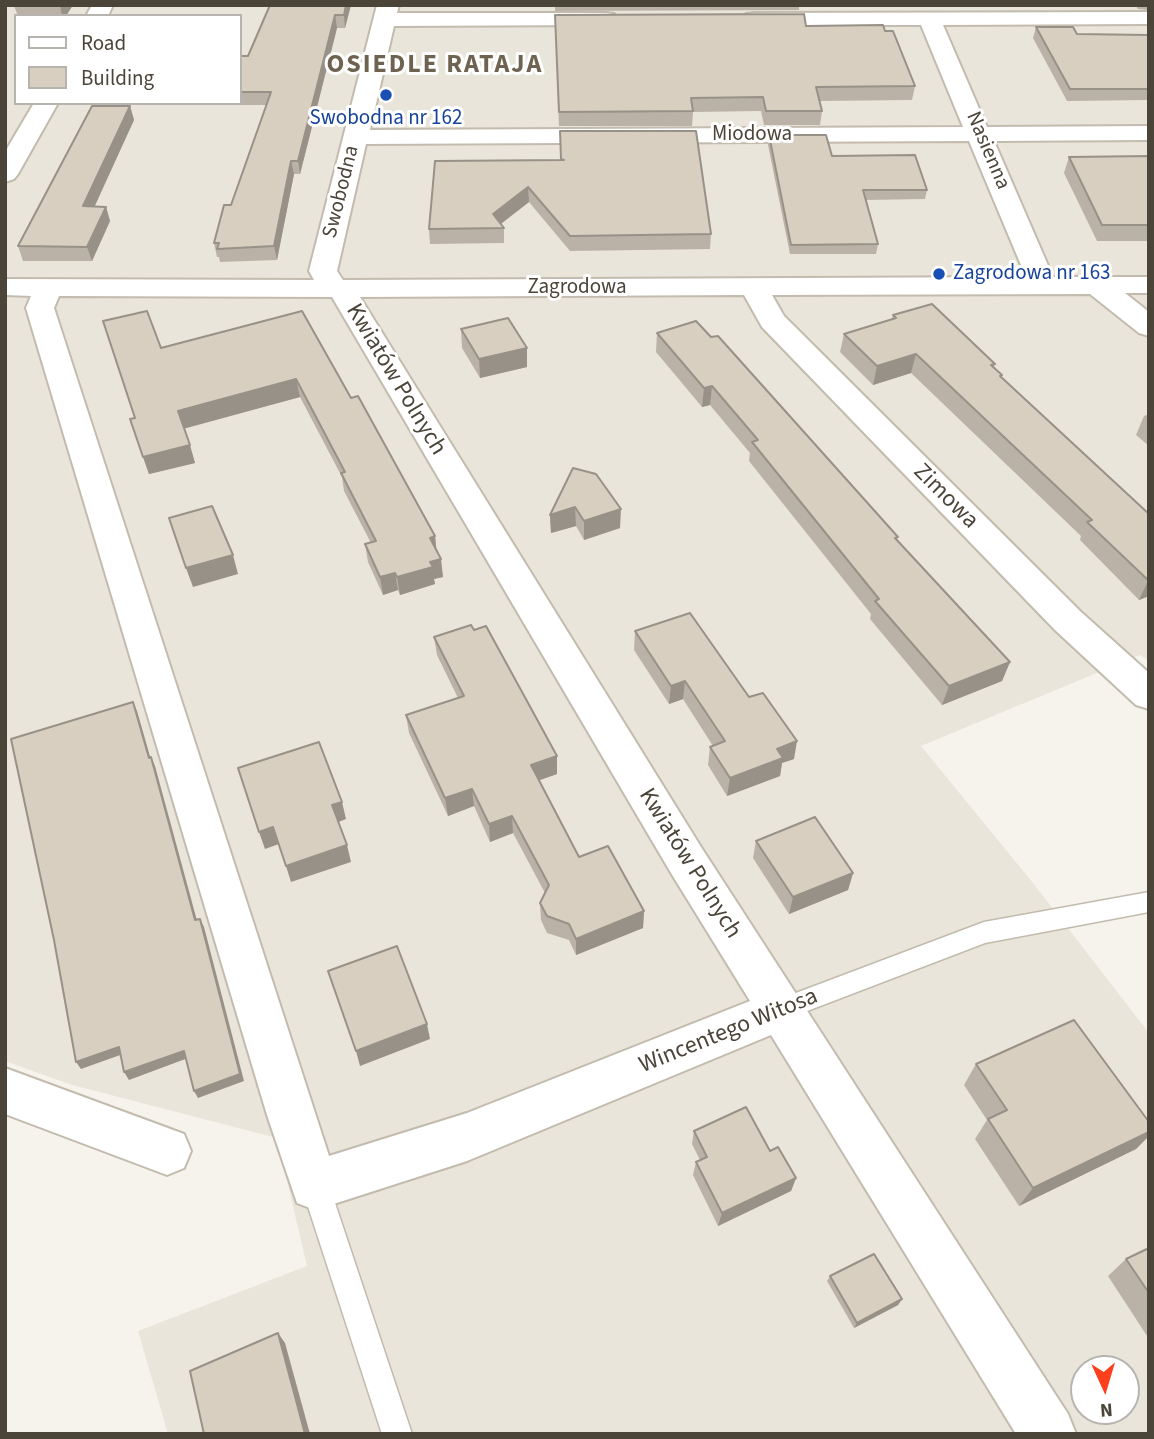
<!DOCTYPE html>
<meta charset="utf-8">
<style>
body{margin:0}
#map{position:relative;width:1154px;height:1439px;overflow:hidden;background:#f6f3ec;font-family:"Source Sans 3",sans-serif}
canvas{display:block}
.frame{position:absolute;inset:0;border:7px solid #4b4439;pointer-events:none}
.legend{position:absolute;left:14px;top:14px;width:228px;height:91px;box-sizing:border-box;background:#fff;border:2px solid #b7b4b0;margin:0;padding:9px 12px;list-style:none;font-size:21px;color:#4b4439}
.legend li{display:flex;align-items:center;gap:14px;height:35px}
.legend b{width:35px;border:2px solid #b7b4b0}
.north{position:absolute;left:1070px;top:1355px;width:70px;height:70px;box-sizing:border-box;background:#fff;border:2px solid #b7b4b0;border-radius:50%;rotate:176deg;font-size:19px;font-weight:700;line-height:28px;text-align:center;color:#4b4439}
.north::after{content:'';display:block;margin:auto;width:24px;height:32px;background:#fc3f1d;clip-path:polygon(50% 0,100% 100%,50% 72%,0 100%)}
</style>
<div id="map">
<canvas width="1154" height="1439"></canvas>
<div class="frame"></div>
<ul class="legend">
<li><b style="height:9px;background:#fff"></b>Road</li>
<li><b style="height:19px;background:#d8cfc1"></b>Building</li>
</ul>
<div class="north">N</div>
</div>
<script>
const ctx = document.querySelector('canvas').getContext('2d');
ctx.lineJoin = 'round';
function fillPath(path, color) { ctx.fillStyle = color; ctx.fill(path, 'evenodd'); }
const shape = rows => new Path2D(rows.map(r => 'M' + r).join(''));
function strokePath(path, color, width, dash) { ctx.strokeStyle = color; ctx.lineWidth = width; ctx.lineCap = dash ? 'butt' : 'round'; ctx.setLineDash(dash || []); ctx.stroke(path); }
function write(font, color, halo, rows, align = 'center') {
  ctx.font = font + ' "Source Sans 3",sans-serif'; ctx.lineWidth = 6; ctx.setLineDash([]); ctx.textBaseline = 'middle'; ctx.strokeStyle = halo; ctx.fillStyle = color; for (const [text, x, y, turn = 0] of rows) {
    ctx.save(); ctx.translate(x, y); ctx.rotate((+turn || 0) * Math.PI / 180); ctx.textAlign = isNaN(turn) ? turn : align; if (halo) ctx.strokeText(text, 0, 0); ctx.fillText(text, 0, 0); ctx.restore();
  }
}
fillPath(shape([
 [5,5,1149,5,1149,661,1140,655,921,746,1033,883,1149,1033,1149,1434,168,1434,138,1331,307,1266,277,1138,72,1085,5,1061],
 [16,16,240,16,240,103,16,103],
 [1084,1369,1126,1369,1126,1411,1084,1411]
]), '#eae5da');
const lane = shape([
 [1149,892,1149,912,985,943,781,1021,772,1018,769,1010,772,1002,984,922,1149,892],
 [315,1171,325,1175,329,1185,412,1434,382,1434,301,1185,305,1175,315,1171]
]);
const street = shape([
 [92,5,113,5,108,16,86,16,92,5],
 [377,5,399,5,397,13,606,13,614,14,617,19,614,24,606,25,394,26,370,130,963,127,921,25,754,25,746,24,743,19,746,14,754,13,1149,12,1149,24,943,25,987,127,1149,126,1149,140,994,141,1053,277,1149,277,1149,293,1125,293,1149,312,1149,336,1139,333,1090,294,772,295,784,316,1081,612,1149,673,1149,709,1136,705,1055,630,762,327,744,295,360,297,701,847,1068,1414,1076,1434,1016,1434,771,1035,467,1161,315,1210,297,1203,267,1115,26,308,31,296,5,295,5,279,314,280,309,271,377,5],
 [969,141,1026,277,343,280,337,271,366,144,969,141],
 [59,296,332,297,671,873,750,1001,467,1113,329,1156,54,308,59,296],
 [34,103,58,103,18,174,14,179,5,182,5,152,34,103],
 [5,1068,184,1134,191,1151,184,1168,167,1175,5,1114,5,1068]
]);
strokePath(lane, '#c2bbae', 3);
strokePath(street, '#c2bbae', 4);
fillPath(lane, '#fff');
fillPath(street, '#fff');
fillPath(shape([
 [73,5,66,16,18,16,14,6],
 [351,5,345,28,337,28,300,174,294,174,277,260,220,262,219,257,217,257,214,243,231,205,267,105,214,105,214,103,240,103,240,56,248,56],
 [555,5,799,5,799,10,555,11],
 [1135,5,1149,5,1149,10,1138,9],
 [555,15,806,26,885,31,915,86,912,100,819,101,822,111,820,125,764,125,761,111,693,112,692,126,559,126],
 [1036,27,1077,34,1149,35,1149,100,1067,101,1033,38],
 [130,106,134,120,94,206,106,207,110,221,92,261,23,261,18,246],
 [560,131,711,234,710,249,570,251,529,202,501,224,504,228,504,243,430,244,429,229,561,160],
 [769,135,832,156,927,190,925,199,865,200,878,244,876,254,790,254,768,145],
 [1149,156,1149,241,1097,241,1064,173,1069,157],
 [302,311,351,398,435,536,436,550,443,577,434,579,435,584,400,595,398,590,383,595,368,562,365,544,371,543,344,491,342,477,300,397,184,428,195,463,149,474,130,419,135,418,161,348],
 [893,315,995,364,994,368,1002,375,1001,377,1149,514,1149,596,1139,600,1080,540,1081,536,911,373,873,385,840,352,844,334,892,319],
 [461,329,527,348,527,367,480,378,462,348],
 [657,333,897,540,1010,662,1002,681,942,705,870,619,871,614,749,461,750,453,710,405,702,407,656,352],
 [1149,414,1149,446,1136,435,1144,416],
 [596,474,620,528,584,540,576,526,551,533,550,515],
 [635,631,794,759,782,763,780,776,727,796,708,765,710,747,713,746,683,699,669,704,634,650],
 [434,637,557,756,557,774,539,780,579,857,644,911,643,928,576,955,569,940,547,933,541,920,540,903,545,893,513,833,490,842,474,806,448,816,409,733,406,715,458,698,437,655],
 [756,841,853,873,848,890,789,914,753,858],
 [976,1064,1136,1149,1019,1206,975,1139,987,1120,964,1085],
 [694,1131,770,1151,796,1178,791,1191,718,1226,693,1175,696,1162,700,1160,692,1144],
 [1149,1248,1149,1339,1108,1276,1126,1259],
 [830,1276,902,1299,898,1305,854,1328,827,1281]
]), '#bab2a6');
fillPath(shape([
 [60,5,73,5,66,16,62,16],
 [346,5,351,5,345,28,344,15],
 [335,15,337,28,300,174,298,161],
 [130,106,134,120,88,221,83,206],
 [291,161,294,174,277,260,274,246],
 [528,187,529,202,494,229,493,214],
 [106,207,110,221,92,261,87,247],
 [527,348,527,367,480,378,479,359],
 [916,354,911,373,873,385,877,366],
 [296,379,300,397,183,429,178,411],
 [712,386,710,405,702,407,704,388],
 [190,445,195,463,149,474,143,457],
 [575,507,576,526,551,533,550,515],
 [621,509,620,528,584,540,584,521],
 [435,536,437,554,430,538],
 [233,555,238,574,193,587,186,568],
 [441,559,443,577,434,579,435,584,400,595,397,577,430,562],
 [395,573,398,590,383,595,380,577],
 [1148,581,1149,596,1139,600],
 [1010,662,1002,681,942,705,949,686],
 [685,681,683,699,669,704,671,686],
 [133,702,137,711,153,767,149,758],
 [797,741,794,759,782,763,780,776,727,796,730,778,777,749],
 [557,756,557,774,532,783,531,765],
 [151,757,155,766,199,928,195,920],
 [472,789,474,806,448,816,445,798],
 [342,802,346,819,336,823,332,805],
 [512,816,513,833,490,842,489,824],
 [273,827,279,844,265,849,259,832],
 [347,845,351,862,291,882,286,866],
 [853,873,848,890,789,914,793,897],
 [644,911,643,928,576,955,576,939],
 [200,919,204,927,244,1081,198,1098,194,1091],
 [427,1024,430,1039,360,1066,356,1051],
 [119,1047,123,1054,81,1069,76,1062],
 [184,1051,188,1058,129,1080,124,1072],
 [1149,1132,1149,1136,1136,1149,1019,1206,1033,1188],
 [796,1178,791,1191,718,1226,722,1213],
 [902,1299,898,1305,854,1328,857,1323],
 [278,1333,285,1343,310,1434,305,1434]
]), '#979187');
const building = shape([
 [15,5,60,5,60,6,15,5],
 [270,5,346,5,344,15,335,15,298,161,291,161,274,246,217,249,219,243,214,243,224,205,231,205,271,92,240,92,240,56,248,56,270,5],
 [804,14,806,26,883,25,885,31,893,31,915,86,816,87,822,111,766,111,763,97,691,98,693,111,559,112,555,15,804,14],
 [1036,27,1073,27,1077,34,1149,35,1149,89,1070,89,1036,27],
 [92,106,130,106,83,206,106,207,87,247,18,246,92,106],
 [560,131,696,131,711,234,570,236,528,187,493,214,504,228,429,229,435,161,564,160,561,159,560,131],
 [769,135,826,135,832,156,915,155,927,190,863,190,878,244,791,245,769,135],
 [1149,156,1149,225,1102,225,1069,157,1149,156],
 [932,304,995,364,991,365,1002,375,1000,376,1149,514,1149,581,1087,522,1092,520,916,354,877,366,844,334,896,318,893,315,932,304],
 [147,311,161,348,302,311,351,398,358,396,435,536,430,538,441,559,430,562,433,567,397,577,395,573,380,577,365,544,376,541,341,473,345,472,296,379,178,411,190,445,143,457,130,419,135,418,103,321,147,311],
 [508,318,527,348,479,359,461,329,508,318],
 [696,321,711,337,718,336,898,537,895,538,1010,662,949,686,875,601,879,599,752,442,758,440,712,386,704,388,657,333,696,321],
 [573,468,596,474,621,509,584,521,575,507,550,515,573,468],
 [212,506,233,555,186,568,169,518,212,506],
 [690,613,749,697,763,693,797,741,777,749,783,758,730,778,710,747,725,741,685,681,671,686,635,631,690,613],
 [471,625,474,630,486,626,557,756,531,765,579,857,608,846,644,911,576,939,569,924,547,916,540,903,549,885,512,816,489,824,472,789,445,798,406,715,464,696,434,637,471,625],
 [133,702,149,758,151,757,195,920,200,919,240,1074,194,1091,184,1051,124,1072,119,1047,76,1062,54,940,11,739,133,702],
 [319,742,342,802,332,805,347,845,286,866,273,827,259,832,238,768,319,742],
 [815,817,853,873,793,897,756,841,815,817],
 [397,946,427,1024,356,1051,328,971,397,946],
 [1074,1020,1149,1122,1149,1132,1033,1188,988,1119,1007,1110,976,1064,1074,1020],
 [746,1107,770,1151,778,1147,796,1178,722,1213,696,1162,707,1157,694,1131,746,1107],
 [1149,1248,1149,1293,1126,1259,1149,1248],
 [874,1254,902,1299,857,1323,830,1276,874,1254],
 [278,1333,305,1434,204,1434,190,1371,278,1333]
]);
fillPath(building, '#d8cfc1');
strokePath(building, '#979187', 2);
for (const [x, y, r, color] of [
 [386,95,7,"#1a4fb4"],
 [939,274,7,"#1a4fb4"]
]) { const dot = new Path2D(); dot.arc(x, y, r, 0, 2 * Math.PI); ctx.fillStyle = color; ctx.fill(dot); strokePath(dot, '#fff', 2.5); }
write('21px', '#164399', '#fff', [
 ["Swobodna nr 162",386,119],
 ["Zagrodowa nr 163",953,274,"left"]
]);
write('21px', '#4b4439', '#fff', [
 ["Miodowa",752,135],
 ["Nasienna",987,151,67],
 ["Swobodna",342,192,-76],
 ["Zagrodowa",577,288]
]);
write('24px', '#4b4439', '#fff', [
 ["Kwiatów Polnych",395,380,59],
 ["Zimowa",945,497,45],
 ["Kwiatów Polnych",689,864,58],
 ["Wincentego Witosa",729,1032,-22]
]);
ctx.letterSpacing = '2px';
write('bold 26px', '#6e6250', '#fff', [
 ["OSIEDLE RATAJA",435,66]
]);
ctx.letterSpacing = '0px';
</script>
